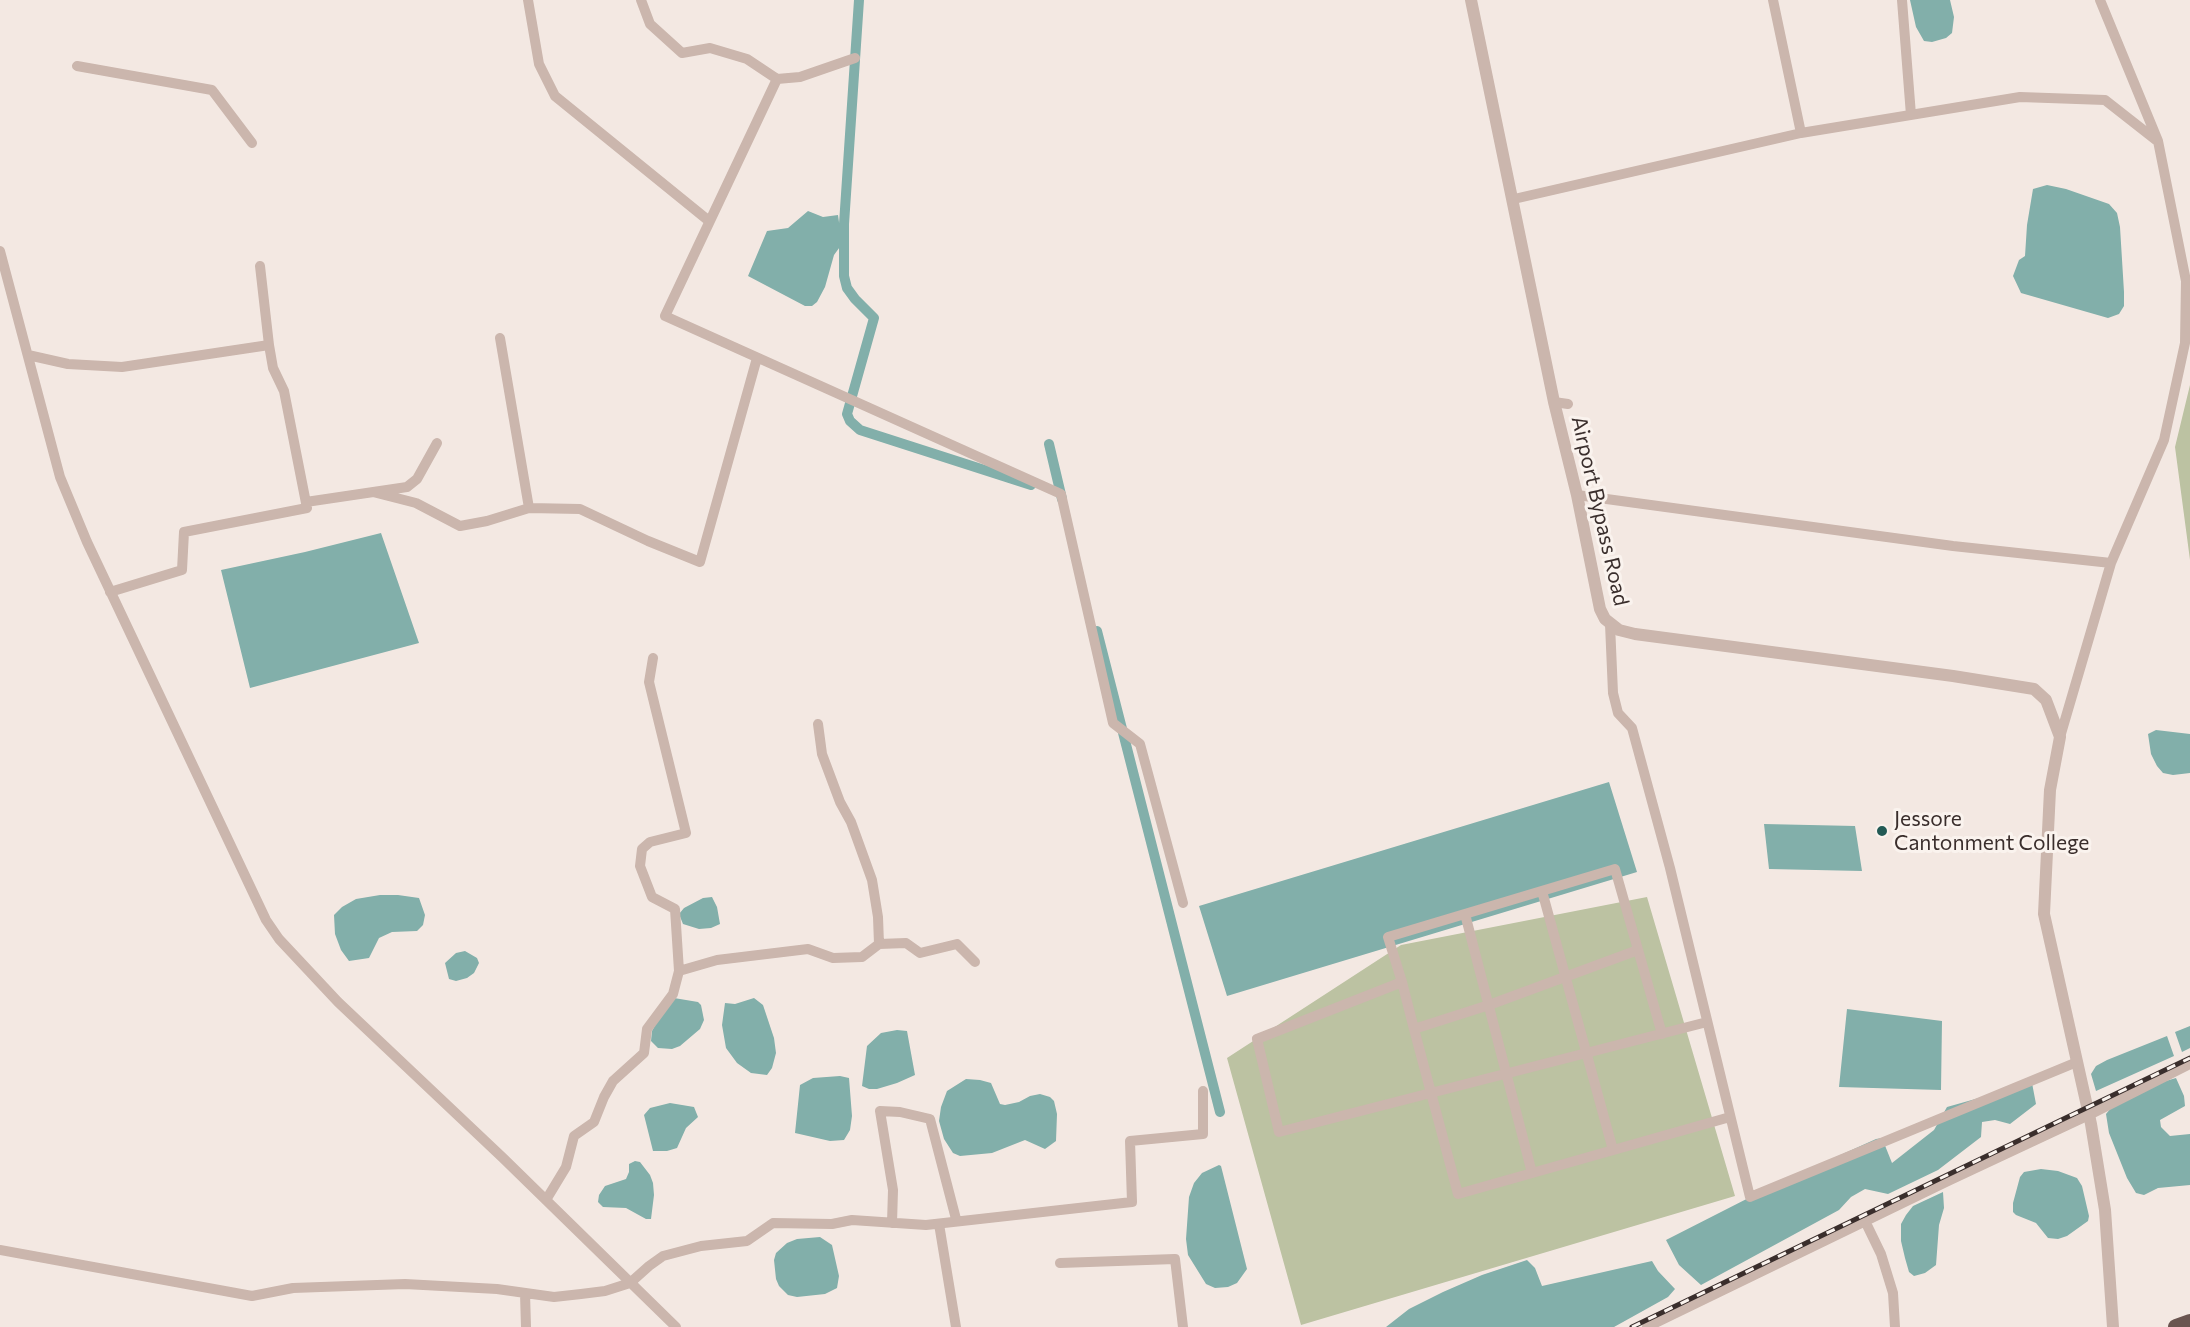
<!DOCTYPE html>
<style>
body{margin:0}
canvas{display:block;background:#f3e8e2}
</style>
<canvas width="2190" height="1327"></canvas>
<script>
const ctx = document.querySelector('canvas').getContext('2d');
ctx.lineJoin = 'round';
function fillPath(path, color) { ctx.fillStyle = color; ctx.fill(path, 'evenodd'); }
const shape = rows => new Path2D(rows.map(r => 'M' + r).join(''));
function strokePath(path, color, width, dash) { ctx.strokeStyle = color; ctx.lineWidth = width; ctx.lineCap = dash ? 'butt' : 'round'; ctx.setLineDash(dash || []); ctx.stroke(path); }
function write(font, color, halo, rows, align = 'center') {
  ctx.font = font + ' Commissioner,sans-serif'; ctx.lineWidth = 6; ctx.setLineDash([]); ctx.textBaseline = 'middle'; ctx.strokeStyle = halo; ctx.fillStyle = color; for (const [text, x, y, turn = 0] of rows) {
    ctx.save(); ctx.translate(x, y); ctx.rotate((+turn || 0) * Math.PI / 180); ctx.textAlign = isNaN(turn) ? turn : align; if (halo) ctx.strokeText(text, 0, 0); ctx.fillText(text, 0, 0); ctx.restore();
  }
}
fillPath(shape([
 [2190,385,2190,560,2175,447],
 [1647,897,1735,1196,1301,1325,1227,1058,1401,945]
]), '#bcc2a2');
fillPath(shape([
 [1910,0,1950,0,1954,17,1952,33,1946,38,1932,42,1924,41,1916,27],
 [2047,185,2066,189,2109,204,2117,213,2120,227,2124,292,2124,306,2119,314,2108,318,2021,293,2013,276,2019,260,2025,256,2027,225,2033,189],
 [808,211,823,217,838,215,842,244,834,255,825,287,817,302,812,306,805,306,748,276,767,231,788,228],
 [381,533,419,643,250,688,221,570,305,552],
 [2156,730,2190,734,2190,773,2173,775,2163,773,2157,766,2151,754,2148,734],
 [1609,782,1637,872,1227,996,1199,906],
 [1764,824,1855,826,1862,871,1769,869],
 [380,895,398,895,419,898,425,915,423,925,417,931,392,932,379,938,369,958,349,961,341,950,335,934,334,915,342,907,356,899],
 [712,897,717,907,720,924,711,928,699,929,683,924,679,914,684,908,703,898],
 [465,951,477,958,479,963,474,973,467,978,456,981,449,979,445,963,456,953],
 [674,998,698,1002,701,1005,704,1020,700,1029,680,1046,672,1049,658,1048,651,1041,652,1031,665,1006],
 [754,998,763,1005,774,1038,776,1053,772,1068,767,1075,751,1073,737,1063,726,1048,722,1025,725,1003,735,1004],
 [1847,1009,1942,1021,1941,1090,1839,1087],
 [2190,1026,2190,1048,2182,1052,2175,1032],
 [897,1030,907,1031,915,1075,897,1083,877,1089,869,1089,862,1086,867,1046,881,1033],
 [2167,1036,2174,1056,2096,1091,2091,1074,2096,1066,2107,1060],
 [840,1076,849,1078,852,1116,850,1130,844,1140,830,1141,795,1133,800,1085,813,1078],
 [2176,1078,2184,1096,2185,1106,2160,1120,2161,1127,2170,1136,2190,1134,2190,1185,2158,1188,2144,1195,2136,1193,2127,1178,2109,1133,2106,1114,2111,1108,2159,1083],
 [966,1079,980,1080,991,1083,1000,1104,1005,1105,1019,1102,1030,1096,1040,1094,1050,1097,1054,1101,1057,1114,1056,1141,1045,1149,1025,1140,992,1153,960,1156,953,1153,944,1139,939,1121,941,1107,947,1091],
 [2032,1083,2036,1104,2010,1124,1995,1120,1982,1122,1981,1137,1938,1170,1888,1194,1865,1189,1851,1197,1839,1210,1701,1285,1679,1265,1666,1240,1774,1185,1876,1139,1882,1138,1892,1163,1934,1130,1947,1107],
 [670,1103,694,1107,698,1117,686,1128,677,1148,667,1151,653,1151,644,1115,650,1108],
 [635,1161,640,1162,650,1175,653,1183,654,1195,651,1219,646,1219,626,1208,603,1207,598,1202,599,1195,605,1186,626,1179,629,1172,629,1164],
 [1219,1165,1221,1166,1247,1269,1237,1283,1228,1287,1215,1288,1206,1284,1188,1255,1186,1239,1189,1197,1194,1183,1202,1173],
 [2041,1169,2058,1171,2077,1178,2082,1186,2089,1216,2088,1221,2067,1236,2058,1239,2048,1238,2036,1223,2016,1215,2013,1212,2013,1203,2020,1177,2024,1172],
 [1943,1192,1944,1208,1939,1225,1936,1265,1925,1273,1914,1276,1909,1272,1905,1258,1901,1241,1901,1224,1906,1215,1913,1206],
 [820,1237,832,1245,839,1276,837,1288,825,1294,797,1297,788,1295,779,1286,776,1279,774,1260,776,1253,787,1243,797,1239],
 [1527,1260,1535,1268,1542,1286,1652,1261,1658,1271,1675,1289,1668,1297,1614,1327,1386,1327,1409,1309,1443,1292,1482,1275]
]), '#82afaa');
strokePath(shape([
 [859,0,844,224,844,276,847,288,855,299,874,318,847,414,850,421,860,430,1031,485],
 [1049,444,1062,499],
 [1097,631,1220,1112]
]), '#82afaa', 10);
strokePath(shape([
 [528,0,539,64,555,96,709,221],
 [641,0,650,24,682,53,710,48,747,59,777,79,800,77,855,58],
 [1902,0,1911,115],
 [77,66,212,90,252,143],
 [777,79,665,316,1061,494,1113,723,1140,744,1183,903],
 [1801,133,2020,97,2105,100,2156,140],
 [1514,199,1801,133,1773,0],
 [0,251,60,477,87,542,266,920,279,939,338,1002,503,1158,676,1327],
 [500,338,529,508],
 [28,355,68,364,122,367,269,345],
 [1554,402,1568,404],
 [373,492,416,503,460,526,487,521,529,508,580,509,648,541,700,562,757,358],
 [1577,495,1953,546,2111,563],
 [306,502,407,487,417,479,437,443],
 [110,592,182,570,184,532,307,508,284,391,273,368,269,345,260,266],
 [1610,624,1613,693,1618,713,1632,728,1670,868,1750,1197,2077,1062],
 [653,658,649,682,686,833,650,842,642,849,640,866,652,897,675,909,679,971],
 [2060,737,2111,563,2164,440,2185,343,2186,281,2158,141,2100,0],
 [1542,891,1613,1150],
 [1465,914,1532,1173],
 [879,944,906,943,920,953,957,944,975,962],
 [1638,950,1489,1005,1414,1029,1458,1194,1730,1117],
 [1402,982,1414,1029],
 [1662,1034,1615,869,1388,937,1402,982,1257,1039,1279,1132,1707,1022],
 [546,1200,566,1167,574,1136,594,1122,604,1097,613,1081,644,1053,647,1029,673,994,679,971,717,960,808,949,833,958,862,957,879,944,878,917,872,880,851,822,840,802,822,754,818,724],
 [1865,1221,1881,1254,1893,1293,1895,1327],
 [892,1223,893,1190,880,1111,900,1112,930,1119,956,1219],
 [939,1224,956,1327],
 [0,1250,252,1296,293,1288,405,1284,497,1289,554,1297,581,1294,605,1291,630,1283,649,1266,663,1256,701,1246,747,1241,773,1223,832,1224,852,1220,926,1225,1132,1202,1130,1141,1203,1134,1203,1091],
 [1060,1263,1175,1259,1183,1327],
 [525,1293,526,1327],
 [1647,1327,1948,1181,2089,1115,2190,1064]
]), '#cbb6ad', 10);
strokePath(shape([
 [1471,0,1554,402,1577,495,1600,609,1605,619,1619,630,1635,634,1953,676,2034,689,2046,700,2060,737,2050,790,2044,914,2091,1124,2105,1210,2113,1327]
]), '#cbb6ad', 12);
strokePath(shape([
 [2176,1327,2190,1322]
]), '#6a5550', 16);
const rail = shape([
 [1632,1327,2190,1058]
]);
strokePath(rail, '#3a2e2c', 5);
strokePath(rail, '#faf3ee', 3, [9]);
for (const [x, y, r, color] of [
 [1882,831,6,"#225a55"]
]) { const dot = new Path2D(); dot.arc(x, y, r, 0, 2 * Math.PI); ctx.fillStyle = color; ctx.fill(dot); strokePath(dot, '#faf3ee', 2); }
write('21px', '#3a2e2c', '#faf3ee', [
 ["Airport Bypass Road",1600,511,77]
]);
write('21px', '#3a2e2c', '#faf3ee', [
 ["Jessore",1894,819],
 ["Cantonment College",1894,843]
], 'left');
</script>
